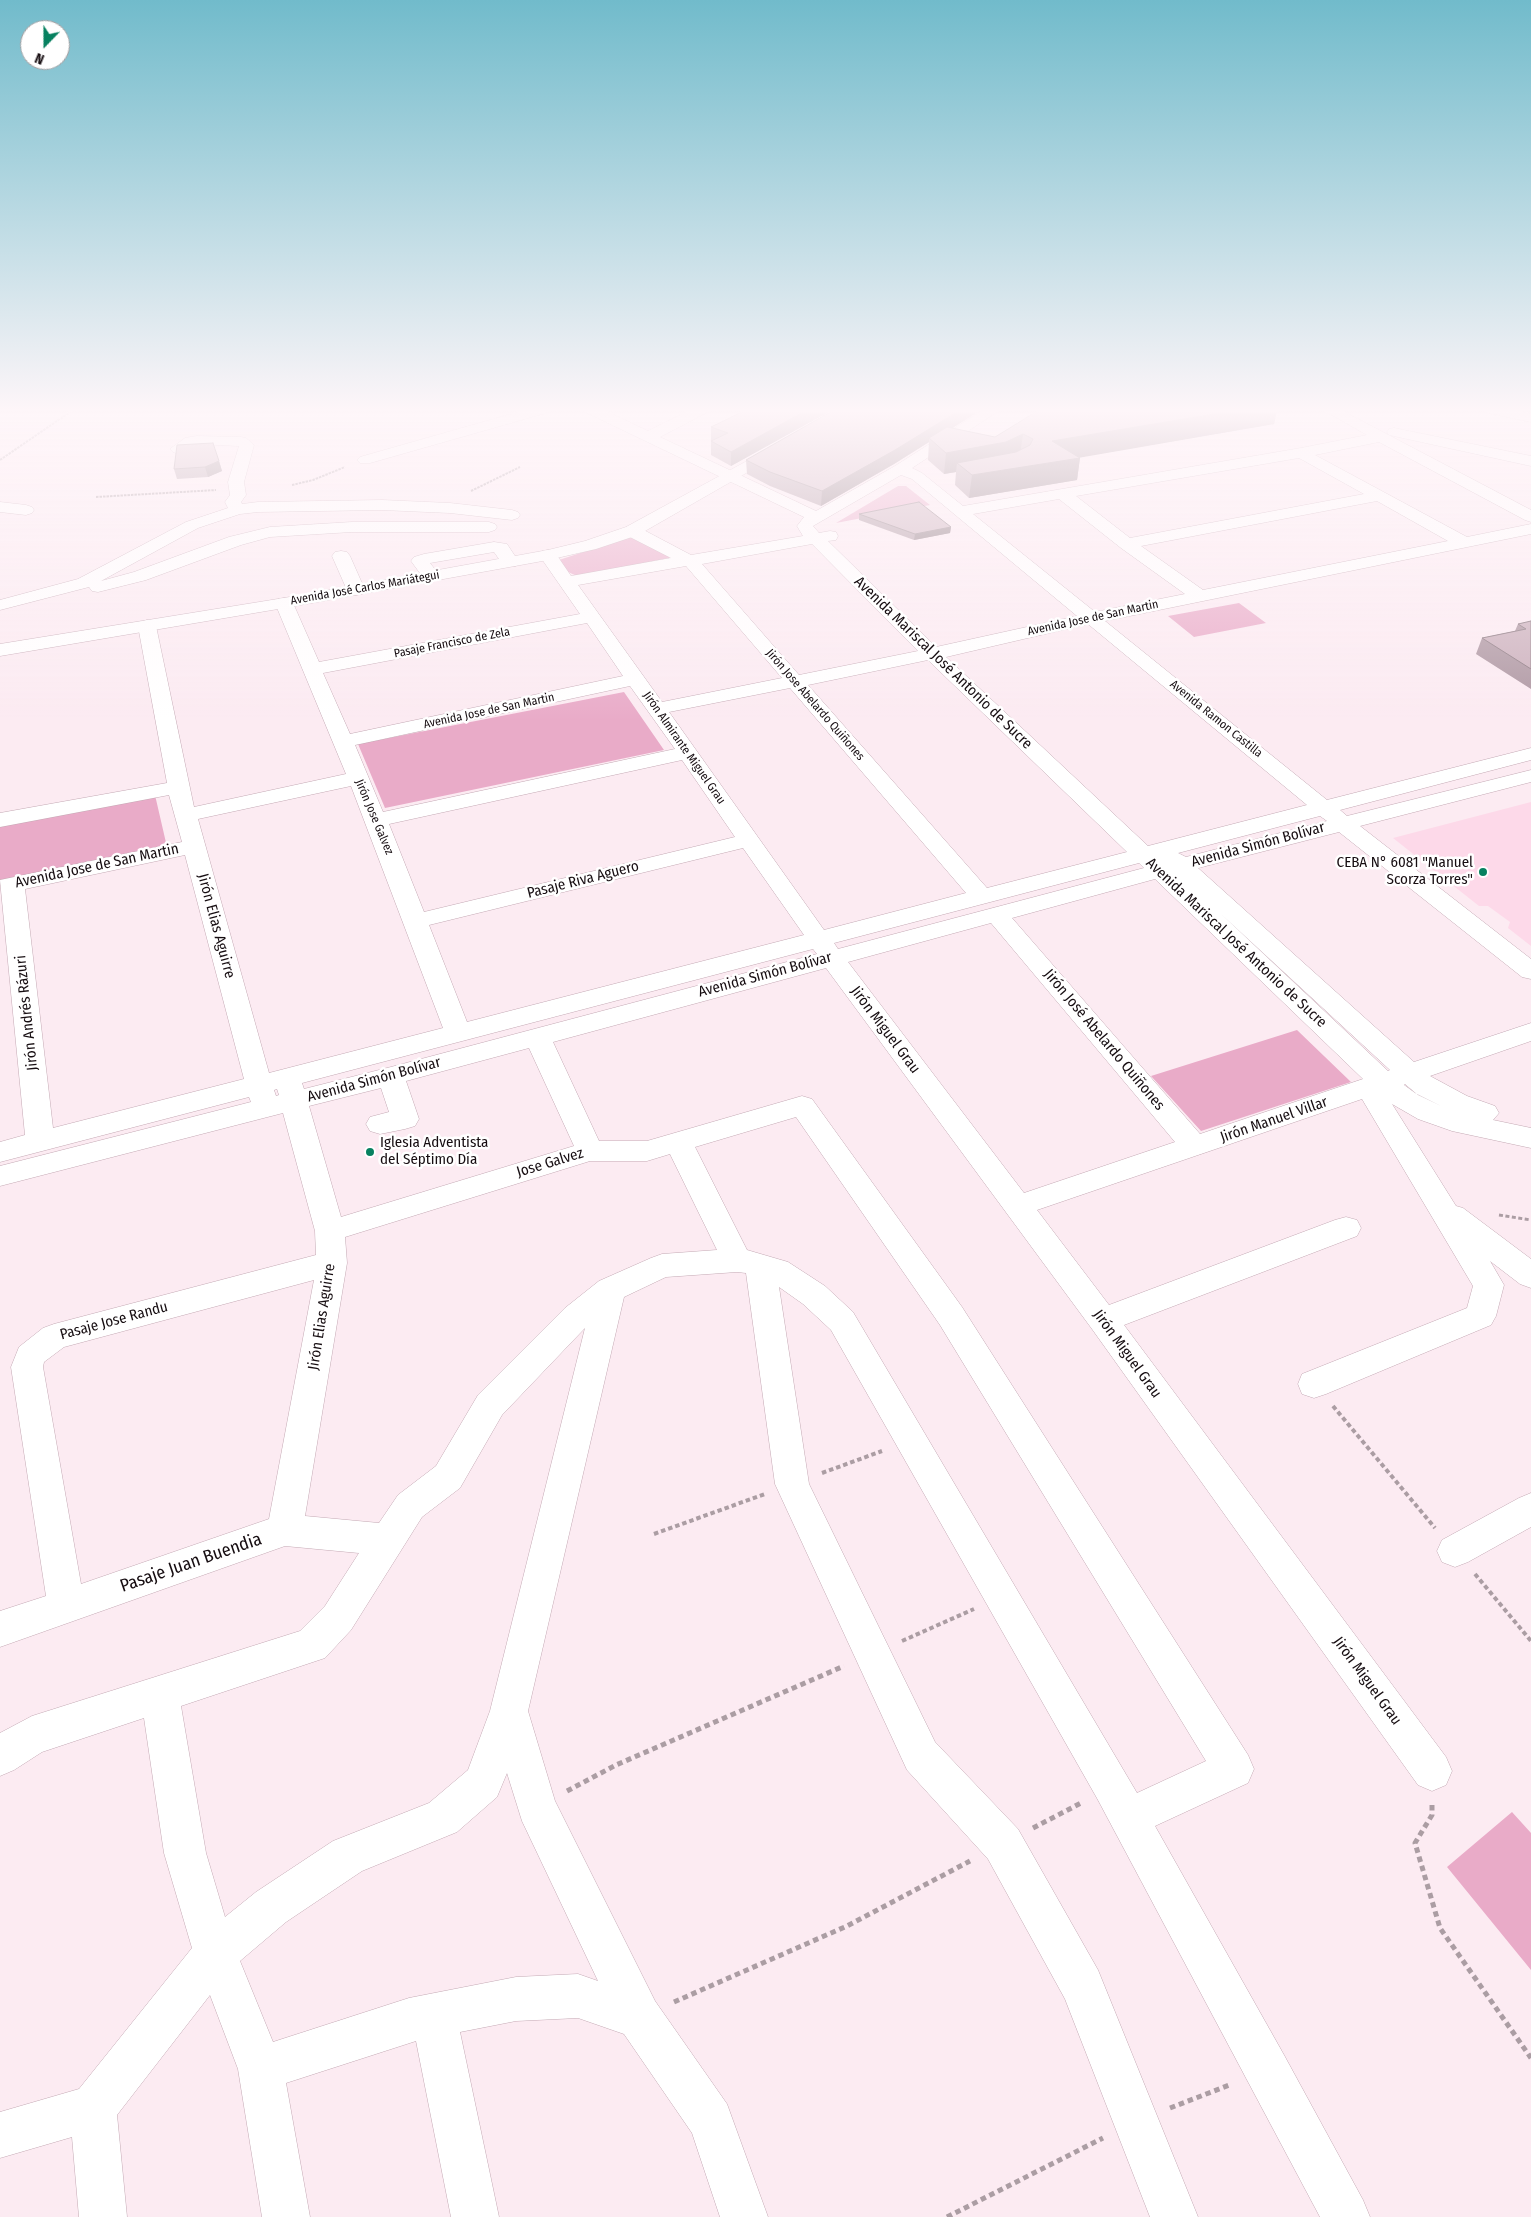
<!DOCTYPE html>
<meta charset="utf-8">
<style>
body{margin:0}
#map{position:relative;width:1531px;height:2217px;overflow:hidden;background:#fcebf2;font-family:"Fira Sans Condensed",sans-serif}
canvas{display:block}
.north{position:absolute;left:20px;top:20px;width:50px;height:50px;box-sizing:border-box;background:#fff;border:1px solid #a29ea0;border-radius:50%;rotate:202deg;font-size:14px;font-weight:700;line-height:20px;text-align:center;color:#160d11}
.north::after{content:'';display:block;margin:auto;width:18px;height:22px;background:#078160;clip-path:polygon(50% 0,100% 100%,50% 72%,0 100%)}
</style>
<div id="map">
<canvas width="1531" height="2217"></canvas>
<div class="north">N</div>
</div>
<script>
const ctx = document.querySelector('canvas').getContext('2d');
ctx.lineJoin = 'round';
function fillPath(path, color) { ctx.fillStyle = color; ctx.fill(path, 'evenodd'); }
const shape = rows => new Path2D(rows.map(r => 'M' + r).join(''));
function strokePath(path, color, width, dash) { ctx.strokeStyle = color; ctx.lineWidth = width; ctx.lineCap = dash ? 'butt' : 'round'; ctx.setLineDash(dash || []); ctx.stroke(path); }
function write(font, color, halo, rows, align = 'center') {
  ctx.font = font + ' "Fira Sans Condensed",sans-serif'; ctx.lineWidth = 5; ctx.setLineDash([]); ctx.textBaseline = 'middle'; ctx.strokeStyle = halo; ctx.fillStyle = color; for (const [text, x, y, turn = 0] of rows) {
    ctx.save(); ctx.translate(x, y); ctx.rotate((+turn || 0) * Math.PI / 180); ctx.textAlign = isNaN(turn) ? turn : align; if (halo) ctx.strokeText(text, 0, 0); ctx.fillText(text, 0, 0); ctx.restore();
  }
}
fillPath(shape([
 [1531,802,1531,946,1508,928,1510,922,1488,906,1479,906,1393,838]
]), '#fdd9e9');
fillPath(shape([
 [898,486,906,486,930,505,836,523],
 [632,536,669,554,669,558,577,576,568,572,559,560],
 [1239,603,1266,623,1194,637,1168,616],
 [624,692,664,750,385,808,358,744],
 [155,795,167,847,0,881,0,825],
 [1297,1030,1351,1082,1201,1131,1151,1076],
 [1512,1812,1531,1833,1531,1970,1447,1867]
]), '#e9abc8');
const minor = shape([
 [525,410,548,410,546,413,370,463,360,463,357,460,360,457,525,410],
 [585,410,604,410,648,431,690,410,708,410,706,413,660,437,816,511,895,466,983,410,1000,410,912,468,922,473,963,506,1301,448,1367,435,1323,410,1341,410,1531,510,1531,522,1525,520,1379,442,1315,455,1467,537,1531,524,1531,534,1105,621,1327,800,1531,748,1531,760,1340,810,1347,816,1531,770,1531,782,1360,826,1531,959,1531,979,1522,977,1339,832,1198,868,1414,1062,1531,1023,1531,1041,1430,1076,1467,1096,1495,1106,1499,1113,1493,1120,1531,1128,1531,1148,1452,1131,1418,1119,1392,1104,1456,1206,1463,1208,1531,1259,1531,1288,1520,1284,1490,1261,1504,1285,1496,1316,1491,1325,1326,1394,1314,1398,1302,1394,1298,1384,1302,1374,1467,1308,1473,1286,1362,1099,1037,1210,1109,1305,1335,1220,1346,1217,1357,1220,1361,1228,1357,1236,1124,1325,1446,1757,1452,1771,1446,1785,1432,1791,1418,1785,1092,1329,826,968,553,1042,599,1141,647,1141,802,1096,812,1099,962,1307,1248,1755,1254,1769,1248,1783,1155,1826,1284,2055,1363,2200,1370,2217,1320,2217,1098,1800,831,1330,803,1304,779,1287,809,1484,935,1742,1018,1829,1098,1970,1198,2217,1150,2217,1065,1999,988,1859,907,1770,775,1484,746,1273,737,1272,666,1277,624,1297,528,1711,555,1801,655,2001,727,2104,768,2217,720,2217,692,2133,624,2034,578,2018,516,2021,460,2032,499,2217,451,2217,416,2041,286,2083,310,2217,262,2217,238,2069,210,1995,117,2115,127,2217,79,2217,72,2137,0,2158,0,2112,79,2089,192,1948,164,1853,144,1718,42,1752,14,1770,0,1776,0,1733,32,1716,300,1631,325,1606,359,1553,285,1546,0,1647,0,1611,46,1596,11,1367,19,1347,43,1328,54,1324,316,1255,315,1231,283,1113,0,1186,0,1166,251,1102,249,1097,0,1162,0,1142,25,1135,0,880,182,842,169,795,0,827,0,813,167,783,138,626,141,622,147,620,153,622,156,626,194,807,346,774,275,603,278,599,284,598,290,599,293,603,319,662,580,614,539,555,542,551,548,550,554,551,571,576,671,558,626,535,624,531,626,527,638,527,691,555,803,536,797,526,804,517,587,413,585,410],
 [1299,458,1364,494,1130,538,1076,496,1299,458],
 [901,475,912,479,1077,616,936,647,828,541,836,540,838,536,836,532,830,531,819,533,813,526,901,475],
 [1059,499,1121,548,1185,594,1095,612,973,514,1059,499],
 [1377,501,1448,541,1203,590,1141,546,1377,501],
 [812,544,918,651,799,675,702,564,812,544],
 [686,566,782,678,662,702,578,585,686,566],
 [587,623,623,676,350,734,323,673,587,623],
 [1088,624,1307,805,1148,846,946,657,1088,624],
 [928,660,1127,852,987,888,808,685,928,660],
 [630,686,675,749,383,812,355,745,630,686],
 [790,688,966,893,824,930,669,712,790,688],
 [682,760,735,837,424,912,389,824,682,760],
 [351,786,443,1028,269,1073,198,819,351,786],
 [1320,816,1327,821,1186,857,1178,853,1320,816],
 [743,848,804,935,467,1022,429,925,743,848],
 [185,855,244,1079,53,1128,25,889,185,855],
 [1139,863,1144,868,838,949,834,943,1139,863],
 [1155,879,1363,1079,1200,1134,1012,918,1155,879],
 [1220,913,1390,1070,1388,1071,1220,913],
 [991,923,1175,1142,1024,1193,848,962,991,923],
 [813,949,817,954,391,1067,304,1089,302,1083,813,949],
 [529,1048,574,1146,341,1217,309,1106,381,1088,389,1112,370,1117,366,1124,370,1131,380,1134,405,1129,415,1126,419,1119,406,1081,529,1048],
 [1405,1084,1418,1095,1441,1106,1415,1093,1404,1085,1405,1084],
 [277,1089,279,1095,276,1096,274,1090,277,1089],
 [796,1117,940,1325,1206,1761,1137,1793,853,1312,825,1286,788,1262,747,1250,695,1147,796,1117],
 [670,1154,717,1250,662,1254,651,1258,599,1281,565,1308,478,1395,436,1466,398,1495,379,1523,305,1516,347,1263,345,1237,590,1161,647,1161,670,1154],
 [314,1280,269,1519,81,1584,43,1367,44,1362,64,1347,314,1280],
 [585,1328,490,1711,468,1770,429,1803,333,1841,256,1892,225,1917,206,1853,181,1706,325,1658,351,1630,422,1517,460,1488,502,1415,585,1328],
 [507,1773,522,1821,598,1981,578,1974,516,1977,409,1998,273,2042,240,1961,286,1922,362,1871,457,1832,497,1797,507,1773],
 [1486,410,1514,410,1531,414,1531,422,1488,413,1486,410],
 [1394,428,1531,456,1531,466,1389,435,1387,432,1389,429,1394,428],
 [197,436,241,437,246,438,254,445,244,482,246,495,241,502,242,504,258,502,382,500,450,503,512,510,518,512,520,515,518,518,512,520,450,513,382,510,258,512,240,514,198,528,101,581,134,572,229,537,270,527,352,522,489,522,495,524,497,527,495,530,489,532,352,532,270,537,241,545,146,580,98,592,92,591,89,587,0,610,0,600,78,579,186,522,228,508,225,502,230,495,228,482,239,446,197,444,178,454,173,452,170,449,185,438,197,436],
 [0,502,26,505,32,507,34,510,32,513,26,515,0,512,0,502],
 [494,542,507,544,519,562,516,566,504,566,494,552,430,563,440,576,437,580,431,581,425,580,411,561,414,557,424,554,494,542],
 [341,551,347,552,350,556,365,590,362,594,356,595,350,594,347,590,332,556,335,552,341,551],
 [1531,1493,1531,1527,1468,1562,1455,1567,1442,1562,1437,1551,1442,1540,1519,1498,1531,1493]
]);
const major = shape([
 [778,444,783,446,786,449,783,452,638,535,596,549,548,560,284,608,0,656,0,644,284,598,548,550,585,541,626,527,778,444]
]);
strokePath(minor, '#c4a9b4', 1);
strokePath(major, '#c4a9b4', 1);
strokePath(shape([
 [0,460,73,410],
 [292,485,313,480,345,467],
 [471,491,520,467],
 [96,497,216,490]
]), '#ab9da3', 2, [2.5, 1]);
strokePath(shape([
 [1499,1215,1531,1220]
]), '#ab9da3', 3, [4, 2.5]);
strokePath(shape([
 [1333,1406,1435,1528],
 [822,1473,882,1451],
 [654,1534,765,1494],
 [1475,1574,1531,1641],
 [902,1641,974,1609]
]), '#ab9da3', 4, [4.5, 3]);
strokePath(shape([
 [567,1791,616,1765,844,1666],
 [1432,1805,1432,1815,1415,1843,1440,1928,1531,2058],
 [1033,1828,1083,1802],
 [674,2002,847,1926,970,1861],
 [1170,2108,1232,2084],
 [947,2217,1103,2138]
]), '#ab9da3', 5, [5.5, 4]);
fillPath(minor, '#fff');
fillPath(major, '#fff');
fillPath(shape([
 [746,410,832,410,731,466,711,455,711,427],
 [834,410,981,410,952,428,995,437,1039,410,1277,410,1274,424,1080,457,1077,480,969,498,955,485,956,472,944,474,928,460,929,442,894,464,821,506,770,486,747,474,746,460],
 [219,461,222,471,208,477,177,479,174,469],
 [859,514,951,527,950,533,914,540,859,520],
 [1531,621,1531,689,1476,654,1482,638,1515,631,1518,624]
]), '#af98a3');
fillPath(shape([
 [807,410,832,410,731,466,731,452],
 [960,410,981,410,932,441,929,438,929,442,894,464,821,506,822,491],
 [1238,410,1277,410,1274,424,1049,463,1052,441],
 [1023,434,1020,455,957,463,956,472,944,474,946,453],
 [1080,458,1077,480,969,498,972,475],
 [219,461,222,471,208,477,205,467],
 [951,527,950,533,914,540,915,534]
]), '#8f7c84');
const building = shape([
 [746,410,807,410,731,452,711,441,728,433,711,427,746,410],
 [834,410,960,410,895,450,822,491,770,472,746,460,834,410],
 [1039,410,1238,410,1052,441,1080,458,972,475,957,463,1016,452,1030,445,1033,439,1023,434,1006,442,946,453,929,438,947,427,995,437,1039,410],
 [213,443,219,461,205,467,174,469,177,445,213,443],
 [919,502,951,527,915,534,859,514,919,502],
 [1531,621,1531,669,1482,638,1526,629,1518,624,1531,621]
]);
fillPath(building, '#ccb1bd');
strokePath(building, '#8f7c84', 1);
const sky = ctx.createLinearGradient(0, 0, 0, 721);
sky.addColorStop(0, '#71bbcb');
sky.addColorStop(0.57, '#fef6f9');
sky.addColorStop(1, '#fef6f900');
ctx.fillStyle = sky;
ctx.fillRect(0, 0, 1531, 721);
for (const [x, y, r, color] of [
 [1483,872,5,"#078160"],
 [370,1152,5,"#078160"]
]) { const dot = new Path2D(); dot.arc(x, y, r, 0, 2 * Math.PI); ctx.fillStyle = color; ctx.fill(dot); strokePath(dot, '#fff', 2); }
write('12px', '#160d11', '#fff', [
 ["Avenida José Carlos Mariátegui",365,588,-10],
 ["Avenida Jose de San Martin",1093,618,-12],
 ["Pasaje Francisco de Zela",452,643,-11],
 ["Jirón Jose Abelardo Quiñones",815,705,49],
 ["Avenida Jose de San Martin",489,711,-12],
 ["Avenida Ramon Castilla",1216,719,39],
 ["Jirón Almirante Miguel Grau",684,748,55],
 ["Jirón Jose Galvez",374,817,67]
]);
write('15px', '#160d11', '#fff', [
 ["Avenida Mariscal José Antonio de Sucre",943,663,44],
 ["Avenida Simón Bolívar",1258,845,-15],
 ["Avenida Jose de San Martin",97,866,-12],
 ["Pasaje Riva Aguero",583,880,-14],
 ["Jirón Elias Aguirre",216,926,75],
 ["Avenida Mariscal José Antonio de Sucre",1236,943,43],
 ["Avenida Simón Bolívar",765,975,-15],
 ["Jirón Andrés Rázuri",27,1013,-96],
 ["Jirón Miguel Grau",885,1030,53],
 ["Jirón José Abelardo Quiñones",1104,1040,50],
 ["Avenida Simón Bolívar",374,1080,-15],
 ["Jirón Manuel Villar",1274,1120,-19],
 ["Jose Galvez",550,1163,-17],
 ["Jirón Elias Aguirre",322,1317,-81],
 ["Pasaje Jose Randu",114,1321,-15],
 ["Jirón Miguel Grau",1127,1354,54],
 ["Jirón Miguel Grau",1367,1681,54]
]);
write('15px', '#160d11', '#fff', [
 ["CEBA N° 6081 \"Manuel",1473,863],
 ["Scorza Torres\"",1473,880],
 ["Iglesia Adventista",380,1143,"left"],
 ["del Séptimo Día",380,1160,"left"]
], 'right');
write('18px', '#160d11', '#fff', [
 ["Pasaje Juan Buendia",191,1563,-19]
]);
</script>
